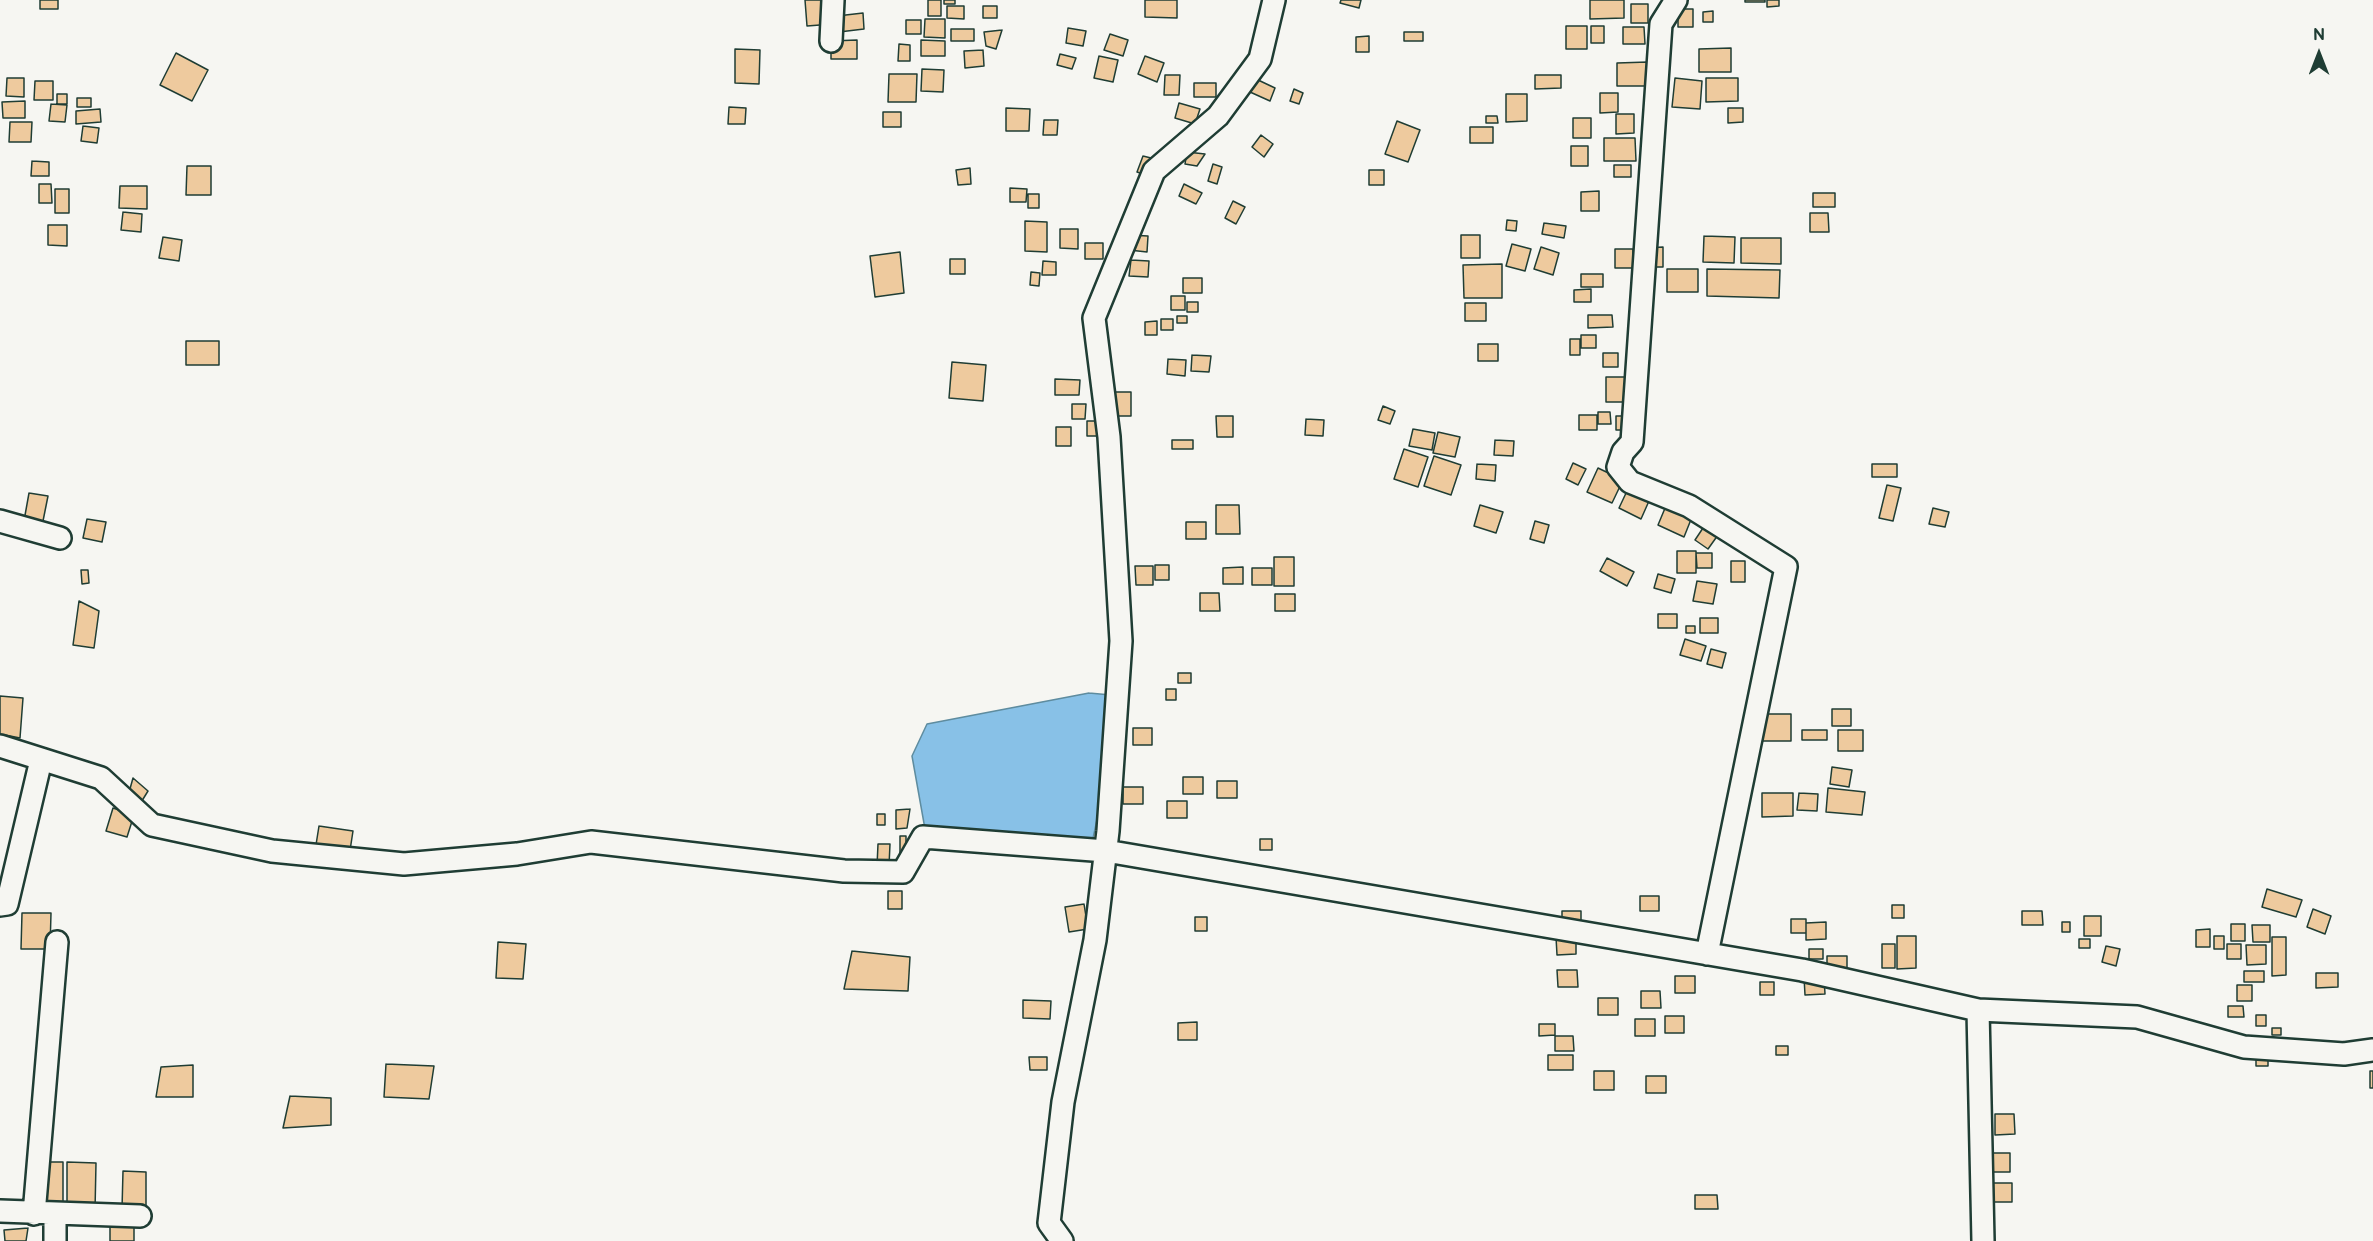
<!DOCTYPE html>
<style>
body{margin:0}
#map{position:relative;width:2373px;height:1241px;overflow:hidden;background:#f6f6f2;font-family:"Balsamiq Sans",sans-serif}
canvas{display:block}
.north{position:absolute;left:2289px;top:24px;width:60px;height:60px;-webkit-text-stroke:4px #f6f6f2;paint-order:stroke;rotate:0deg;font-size:16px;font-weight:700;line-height:24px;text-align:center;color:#1f3d34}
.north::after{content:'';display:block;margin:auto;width:21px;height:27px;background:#1f3d34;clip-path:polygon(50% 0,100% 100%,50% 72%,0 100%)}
</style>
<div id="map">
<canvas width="2373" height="1241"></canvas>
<div class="north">N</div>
</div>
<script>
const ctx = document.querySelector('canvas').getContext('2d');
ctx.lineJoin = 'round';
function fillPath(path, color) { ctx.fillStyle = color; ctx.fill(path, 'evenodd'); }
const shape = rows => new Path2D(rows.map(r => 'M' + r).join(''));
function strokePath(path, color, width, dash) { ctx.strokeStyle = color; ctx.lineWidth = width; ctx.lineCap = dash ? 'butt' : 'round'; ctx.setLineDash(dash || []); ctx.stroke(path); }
const water = shape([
 [1089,693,1111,695,1101,801,1092,843,925,829,912,756,927,724,1089,693]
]);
fillPath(water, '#88c1e7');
strokePath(water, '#5e8c9f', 1.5);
const building = shape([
 [40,0,58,0,58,9,40,9,40,0],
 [805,0,832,0,833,24,807,26,805,0],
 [928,0,941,0,941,16,928,16,928,0],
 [944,0,955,0,955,4,944,4,944,0],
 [1145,0,1177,0,1177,18,1145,17,1145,0],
 [1341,0,1361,0,1359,8,1340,3,1341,0],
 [1590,0,1624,0,1624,18,1590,19,1590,0],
 [1745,0,1765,0,1765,2,1745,2,1745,0],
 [1767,0,1779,0,1779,6,1767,7,1767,0],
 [1631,4,1648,4,1648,23,1631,23,1631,4],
 [947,6,964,6,964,19,947,18,947,6],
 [983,6,997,6,997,18,983,18,983,6],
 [1678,9,1693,9,1693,27,1678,27,1678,9],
 [1713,11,1713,22,1703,22,1703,12,1713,11],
 [863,13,864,29,839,32,837,16,863,13],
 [925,19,945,19,945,38,924,37,925,19],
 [906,20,921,20,921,34,906,34,906,20],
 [1566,26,1587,26,1587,49,1566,49,1566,26],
 [1591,26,1604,26,1604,43,1591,43,1591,26],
 [1623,27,1644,27,1645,44,1623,44,1623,27],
 [1068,28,1086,31,1083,46,1066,43,1068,28],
 [951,29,974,29,974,41,951,41,951,29],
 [1002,30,996,49,986,46,984,32,1002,30],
 [1404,32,1423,32,1423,41,1404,41,1404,32],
 [1110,34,1128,40,1123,56,1104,50,1110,34],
 [1369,36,1369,52,1356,52,1356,37,1369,36],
 [857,40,857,59,831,59,831,41,857,40],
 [921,40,945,41,945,56,921,56,921,40],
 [899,44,910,45,910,61,898,61,899,44],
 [1731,48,1731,72,1699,72,1699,49,1731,48],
 [735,49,760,50,759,84,735,83,735,49],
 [983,50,984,66,965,68,964,51,983,50],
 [176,53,208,70,192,101,160,85,176,53],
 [1060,54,1076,58,1072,69,1057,65,1060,54],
 [1099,56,1118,60,1113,82,1094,78,1099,56],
 [1145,56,1164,63,1157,82,1138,74,1145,56],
 [1648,62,1648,86,1617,86,1617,63,1648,62],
 [922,69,944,70,943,92,921,91,922,69],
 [889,74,917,74,916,102,888,102,889,74],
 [1165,75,1180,75,1179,95,1164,95,1165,75],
 [1535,75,1561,75,1561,88,1535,89,1535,75],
 [7,78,24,78,24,97,6,96,7,78],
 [1675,78,1702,81,1700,109,1672,107,1675,78],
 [1706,78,1738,78,1738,101,1706,102,1706,78],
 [1256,79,1275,88,1270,101,1250,92,1256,79],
 [35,81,53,81,53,100,34,100,35,81],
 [1194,83,1216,83,1216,97,1194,97,1194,83],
 [1294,89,1303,93,1299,104,1290,101,1294,89],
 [1600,93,1618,93,1618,112,1600,113,1600,93],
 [57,94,67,94,67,104,57,104,57,94],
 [1506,94,1527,94,1527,121,1506,122,1506,94],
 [77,98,91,98,91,107,77,107,77,98],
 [25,101,25,118,3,118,2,102,25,101],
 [1179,103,1200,109,1195,124,1175,118,1179,103],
 [51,104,67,105,65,122,49,121,51,104],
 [729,107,746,108,745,124,728,124,729,107],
 [1006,108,1030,109,1029,131,1006,131,1006,108],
 [1728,108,1743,108,1743,122,1728,123,1728,108],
 [100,109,101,122,76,124,76,111,100,109],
 [883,112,901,112,901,127,883,127,883,112],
 [1616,114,1634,114,1634,133,1616,134,1616,114],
 [1486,116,1497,116,1498,123,1486,123,1486,116],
 [1573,118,1591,118,1591,138,1573,138,1573,118],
 [1044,120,1058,120,1057,135,1043,135,1044,120],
 [1397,121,1420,130,1408,162,1385,154,1397,121],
 [10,122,32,122,31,142,9,142,10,122],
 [83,126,99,128,97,143,81,141,83,126],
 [1470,127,1493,127,1493,143,1470,143,1470,127],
 [1261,135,1273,144,1264,157,1252,147,1261,135],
 [1604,138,1635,138,1636,161,1604,161,1604,138],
 [1571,146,1588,146,1588,166,1571,166,1571,146],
 [1187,152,1205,154,1197,166,1185,164,1187,152],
 [1143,156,1151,158,1146,175,1137,172,1143,156],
 [32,161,49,162,49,176,31,176,32,161],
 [1213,164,1222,167,1217,184,1208,181,1213,164],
 [1614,165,1631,165,1631,177,1614,177,1614,165],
 [187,166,211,166,211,195,186,195,187,166],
 [970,168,971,184,958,185,956,170,970,168],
 [1369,170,1384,170,1384,185,1369,185,1369,170],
 [39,184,51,184,52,203,39,203,39,184],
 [1184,184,1202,193,1196,204,1179,196,1184,184],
 [120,186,147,186,147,209,119,208,120,186],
 [1010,188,1027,189,1026,202,1010,202,1010,188],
 [55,189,69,189,69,213,55,213,55,189],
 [1599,191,1599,211,1581,211,1581,192,1599,191],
 [1813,193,1835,193,1835,207,1813,207,1813,193],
 [1028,194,1039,194,1039,208,1028,208,1028,194],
 [1233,201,1245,207,1236,224,1225,218,1233,201],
 [123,212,142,214,141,232,121,230,123,212],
 [1810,213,1828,213,1829,232,1810,232,1810,213],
 [1507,220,1517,221,1516,231,1506,230,1507,220],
 [1025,221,1047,222,1047,252,1025,251,1025,221],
 [1544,223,1566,226,1564,238,1542,234,1544,223],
 [48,225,67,225,67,246,48,245,48,225],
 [1060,229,1078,229,1078,249,1060,248,1060,229],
 [1130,235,1148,236,1147,252,1129,250,1130,235],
 [1461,235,1480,235,1480,258,1461,258,1461,235],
 [1704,236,1735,237,1734,263,1703,262,1704,236],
 [163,237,182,240,179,261,159,258,163,237],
 [1741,238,1781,238,1781,264,1741,263,1741,238],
 [1085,243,1103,243,1103,259,1085,259,1085,243],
 [1512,244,1531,249,1525,271,1506,266,1512,244],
 [1541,247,1559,253,1553,275,1534,269,1541,247],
 [1663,247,1663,267,1645,267,1645,248,1663,247],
 [1615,249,1633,249,1633,268,1615,268,1615,249],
 [900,252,904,293,875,297,870,256,900,252],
 [950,259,965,259,965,274,950,274,950,259],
 [1131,260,1149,261,1148,277,1129,276,1131,260],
 [1043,261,1056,262,1056,275,1042,275,1043,261],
 [1502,264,1502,298,1464,298,1463,265,1502,264],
 [1667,269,1698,269,1698,292,1667,292,1667,269],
 [1707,269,1780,270,1779,298,1707,296,1707,269],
 [1031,272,1040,273,1039,286,1030,285,1031,272],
 [1581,274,1603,274,1603,287,1581,287,1581,274],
 [1183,278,1202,278,1202,293,1183,293,1183,278],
 [1591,289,1591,302,1574,302,1574,290,1591,289],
 [1171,296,1185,296,1185,310,1171,310,1171,296],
 [1187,302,1198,302,1198,312,1187,312,1187,302],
 [1465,303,1486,303,1486,321,1465,321,1465,303],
 [1588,315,1612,315,1613,327,1588,328,1588,315],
 [1177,316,1187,316,1187,323,1177,323,1177,316],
 [1161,319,1173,319,1173,330,1161,330,1161,319],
 [1157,321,1157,335,1145,335,1145,322,1157,321],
 [1581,335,1596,335,1596,348,1581,348,1581,335],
 [1570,339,1580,339,1580,355,1570,355,1570,339],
 [186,341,219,341,219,365,186,365,186,341],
 [1478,344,1498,344,1498,361,1478,361,1478,344],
 [1603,353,1618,353,1618,367,1603,367,1603,353],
 [1192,355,1211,356,1209,372,1191,371,1192,355],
 [1168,359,1186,360,1185,376,1167,374,1168,359],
 [952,362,986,365,983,401,949,398,952,362],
 [1606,377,1632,377,1632,402,1606,402,1606,377],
 [1055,379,1080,380,1079,395,1055,395,1055,379],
 [1115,392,1131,392,1131,416,1116,416,1115,392],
 [1072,404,1086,404,1085,419,1072,419,1072,404],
 [1383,406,1395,411,1390,424,1378,420,1383,406],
 [1598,412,1610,412,1611,424,1598,424,1598,412],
 [1579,415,1597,415,1597,430,1579,430,1579,415],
 [1216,416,1233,416,1233,437,1217,437,1216,416],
 [1616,416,1630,416,1630,430,1616,430,1616,416],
 [1306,419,1324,420,1323,436,1305,435,1306,419],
 [1087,421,1101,421,1101,436,1087,436,1087,421],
 [1056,427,1071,427,1071,446,1056,446,1056,427],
 [1413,429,1435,433,1432,450,1409,446,1413,429],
 [1438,432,1460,437,1455,457,1433,453,1438,432],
 [1172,440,1193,440,1193,449,1172,449,1172,440],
 [1495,440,1514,441,1513,456,1494,455,1495,440],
 [1404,449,1428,457,1418,487,1394,479,1404,449],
 [1434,456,1461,465,1451,495,1424,486,1434,456],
 [1573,463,1586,469,1578,485,1566,479,1573,463],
 [1477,464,1496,465,1495,481,1476,479,1477,464],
 [1872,464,1897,464,1897,477,1872,477,1872,464],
 [1598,468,1623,480,1612,503,1587,492,1598,468],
 [1887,485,1901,488,1893,521,1879,518,1887,485],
 [1627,491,1649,501,1641,519,1619,508,1627,491],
 [29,493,48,496,40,536,22,532,29,493],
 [1668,501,1694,512,1684,537,1658,525,1668,501],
 [1216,505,1239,505,1240,534,1216,534,1216,505],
 [1480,505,1503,512,1496,533,1474,526,1480,505],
 [1933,508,1949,512,1945,527,1929,524,1933,508],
 [87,519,106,522,102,542,83,538,87,519],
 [1535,521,1549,525,1544,543,1530,539,1535,521],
 [1186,522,1206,522,1206,539,1186,539,1186,522],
 [1705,525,1718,535,1708,549,1695,540,1705,525],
 [1677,551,1696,551,1696,573,1677,573,1677,551],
 [1696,553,1712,553,1712,568,1697,568,1696,553],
 [1274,557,1294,557,1294,586,1274,586,1274,557],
 [1607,558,1634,572,1627,586,1600,571,1607,558],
 [1731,561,1745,561,1745,582,1731,582,1731,561],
 [1155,565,1169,565,1169,580,1155,580,1155,565],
 [1135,566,1153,566,1153,585,1136,585,1135,566],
 [1243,567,1243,584,1223,584,1223,568,1243,567],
 [1252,568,1272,568,1272,585,1252,585,1252,568],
 [81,570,88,570,89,583,82,584,81,570],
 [1658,574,1675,579,1671,593,1654,588,1658,574],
 [1697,581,1717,584,1713,604,1693,601,1697,581],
 [1200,593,1219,593,1220,611,1200,611,1200,593],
 [1275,594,1295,594,1295,611,1275,611,1275,594],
 [79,601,99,611,94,648,73,645,79,601],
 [1658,614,1677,614,1677,628,1658,628,1658,614],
 [1700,618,1718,618,1718,633,1700,633,1700,618],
 [1686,626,1695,626,1695,633,1686,633,1686,626],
 [1685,639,1706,646,1701,661,1680,655,1685,639],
 [1711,649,1726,653,1722,668,1707,664,1711,649],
 [1178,673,1191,673,1191,683,1178,683,1178,673],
 [1166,689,1176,689,1176,700,1166,700,1166,689],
 [0,696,23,698,20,738,0,734,0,696],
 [1832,709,1851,709,1851,726,1832,726,1832,709],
 [1761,714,1791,714,1791,741,1761,741,1761,714],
 [1133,728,1152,728,1152,745,1133,745,1133,728],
 [1802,730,1827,730,1827,740,1802,740,1802,730],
 [1838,730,1863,730,1863,751,1838,751,1838,730],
 [1832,767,1852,770,1849,787,1830,784,1832,767],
 [1183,777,1203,777,1203,794,1183,794,1183,777],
 [133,778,148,791,140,804,128,796,133,778],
 [1217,781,1237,781,1237,798,1217,798,1217,781],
 [1123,787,1143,787,1143,804,1123,804,1123,787],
 [1828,788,1865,792,1862,815,1826,812,1828,788],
 [1762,793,1793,793,1793,816,1762,817,1762,793],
 [1799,793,1818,794,1817,811,1797,810,1799,793],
 [1167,801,1187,801,1187,818,1167,818,1167,801],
 [113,808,134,815,127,837,106,831,113,808],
 [910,809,907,828,896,829,896,810,910,809],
 [877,814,885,814,885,825,877,825,877,814],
 [319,826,353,831,349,857,315,851,319,826],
 [900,836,906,836,906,859,900,863,900,836],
 [1260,839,1272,839,1272,850,1260,850,1260,839],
 [878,844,890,844,889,866,877,866,878,844],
 [2267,889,2302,900,2296,917,2262,907,2267,889],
 [888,891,902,891,902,909,888,909,888,891],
 [1640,896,1659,896,1659,911,1640,911,1640,896],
 [1084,904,1088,929,1069,932,1065,907,1084,904],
 [1892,905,1904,905,1904,918,1892,918,1892,905],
 [2313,909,2331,916,2325,934,2307,927,2313,909],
 [1562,911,1581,911,1581,928,1562,928,1562,911],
 [2022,911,2042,911,2043,925,2022,925,2022,911],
 [22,913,51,913,50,949,21,949,22,913],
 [2084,916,2101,916,2101,936,2084,936,2084,916],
 [1195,917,1207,917,1207,931,1195,931,1195,917],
 [1791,919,1806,919,1806,933,1791,933,1791,919],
 [1826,922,1826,939,1806,940,1806,923,1826,922],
 [2062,922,2070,922,2070,932,2062,932,2062,922],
 [2231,924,2245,924,2245,941,2231,941,2231,924],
 [2252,925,2270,925,2270,942,2253,942,2252,925],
 [2210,929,2210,947,2196,947,2196,930,2210,929],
 [1897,936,1916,936,1916,968,1897,969,1897,936],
 [2214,936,2224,936,2224,949,2214,949,2214,936],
 [1556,937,1576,937,1576,954,1557,955,1556,937],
 [2272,937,2286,937,2286,975,2272,976,2272,937],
 [2079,939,2090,939,2090,948,2079,948,2079,939],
 [498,942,526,944,523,979,496,978,498,942],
 [1882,944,1895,944,1895,968,1882,968,1882,944],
 [2227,944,2241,944,2241,959,2227,959,2227,944],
 [2246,945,2266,945,2266,964,2247,965,2246,945],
 [2106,946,2120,949,2116,966,2102,962,2106,946],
 [1809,949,1823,949,1823,959,1809,959,1809,949],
 [852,951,910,957,908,991,844,989,852,951],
 [1827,956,1847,956,1847,973,1827,973,1827,956],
 [1557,970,1577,970,1578,987,1558,987,1557,970],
 [2244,971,2264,971,2264,982,2244,982,2244,971],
 [2316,973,2338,973,2338,987,2316,988,2316,973],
 [1675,976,1695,976,1695,993,1675,993,1675,976],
 [1804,977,1824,977,1825,994,1805,995,1804,977],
 [1760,982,1774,982,1774,995,1760,995,1760,982],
 [2237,985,2252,985,2252,1001,2237,1001,2237,985],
 [1641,991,1660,991,1661,1008,1641,1008,1641,991],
 [1598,998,1618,998,1618,1015,1598,1015,1598,998],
 [1023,1000,1051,1001,1050,1019,1023,1018,1023,1000],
 [2228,1006,2243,1006,2244,1017,2228,1017,2228,1006],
 [2256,1015,2266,1015,2266,1026,2256,1026,2256,1015],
 [1665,1016,1684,1016,1684,1033,1665,1033,1665,1016],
 [1635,1019,1655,1019,1655,1036,1635,1036,1635,1019],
 [1197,1022,1197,1040,1178,1040,1178,1023,1197,1022],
 [1539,1024,1555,1024,1555,1035,1539,1036,1539,1024],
 [2272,1028,2281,1028,2281,1035,2272,1035,2272,1028],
 [1555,1036,1573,1036,1574,1051,1555,1051,1555,1036],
 [1776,1046,1788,1046,1788,1055,1776,1055,1776,1046],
 [1548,1055,1573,1055,1573,1070,1548,1070,1548,1055],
 [2256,1056,2268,1056,2268,1066,2256,1066,2256,1056],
 [1029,1057,1047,1057,1047,1070,1030,1070,1029,1057],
 [386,1064,434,1066,429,1099,384,1097,386,1064],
 [193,1065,193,1097,156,1097,161,1067,193,1065],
 [1594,1071,1614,1071,1614,1090,1594,1090,1594,1071],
 [2370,1071,2373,1071,2373,1088,2370,1088,2370,1071],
 [1646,1076,1666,1076,1666,1093,1646,1093,1646,1076],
 [290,1096,331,1098,331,1125,283,1128,290,1096],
 [1995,1114,2014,1114,2015,1134,1995,1135,1995,1114],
 [1992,1153,2010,1153,2010,1172,1992,1172,1992,1153],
 [40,1162,63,1162,63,1208,39,1208,40,1162],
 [67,1162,96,1163,95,1211,67,1210,67,1162],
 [123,1171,146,1172,146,1210,122,1209,123,1171],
 [1989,1183,2012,1183,2012,1202,1989,1202,1989,1183],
 [1695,1195,1717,1195,1718,1209,1695,1209,1695,1195],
 [110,1225,134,1225,134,1241,110,1241,110,1225],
 [28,1228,26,1241,5,1241,4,1230,28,1228]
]);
fillPath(building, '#eeca9e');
strokePath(building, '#1f3d34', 1.5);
const minor = shape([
 [1676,0,1661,24,1632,442,1623,452,1618,467,1630,482,1689,506,1786,567,1707,954],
 [831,41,833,0],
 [0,521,60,538],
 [0,746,101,778,152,825,272,851,404,864,517,854,591,842,844,871,903,872,923,837,1106,851,1802,970,1978,1010],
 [0,905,7,904,41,760],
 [0,1211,140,1216],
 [34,1214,57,942],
 [55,1241,55,1214],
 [1062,1241,1049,1223,1063,1102,1095,940,1108,831,1121,641,1109,437,1094,318,1154,171,1218,116,1260,59,1274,0],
 [1983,1241,1978,1010,2137,1017,2244,1047,2344,1054,2373,1050]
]);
strokePath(minor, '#1f3d34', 26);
strokePath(minor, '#f6f6f2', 21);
</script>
